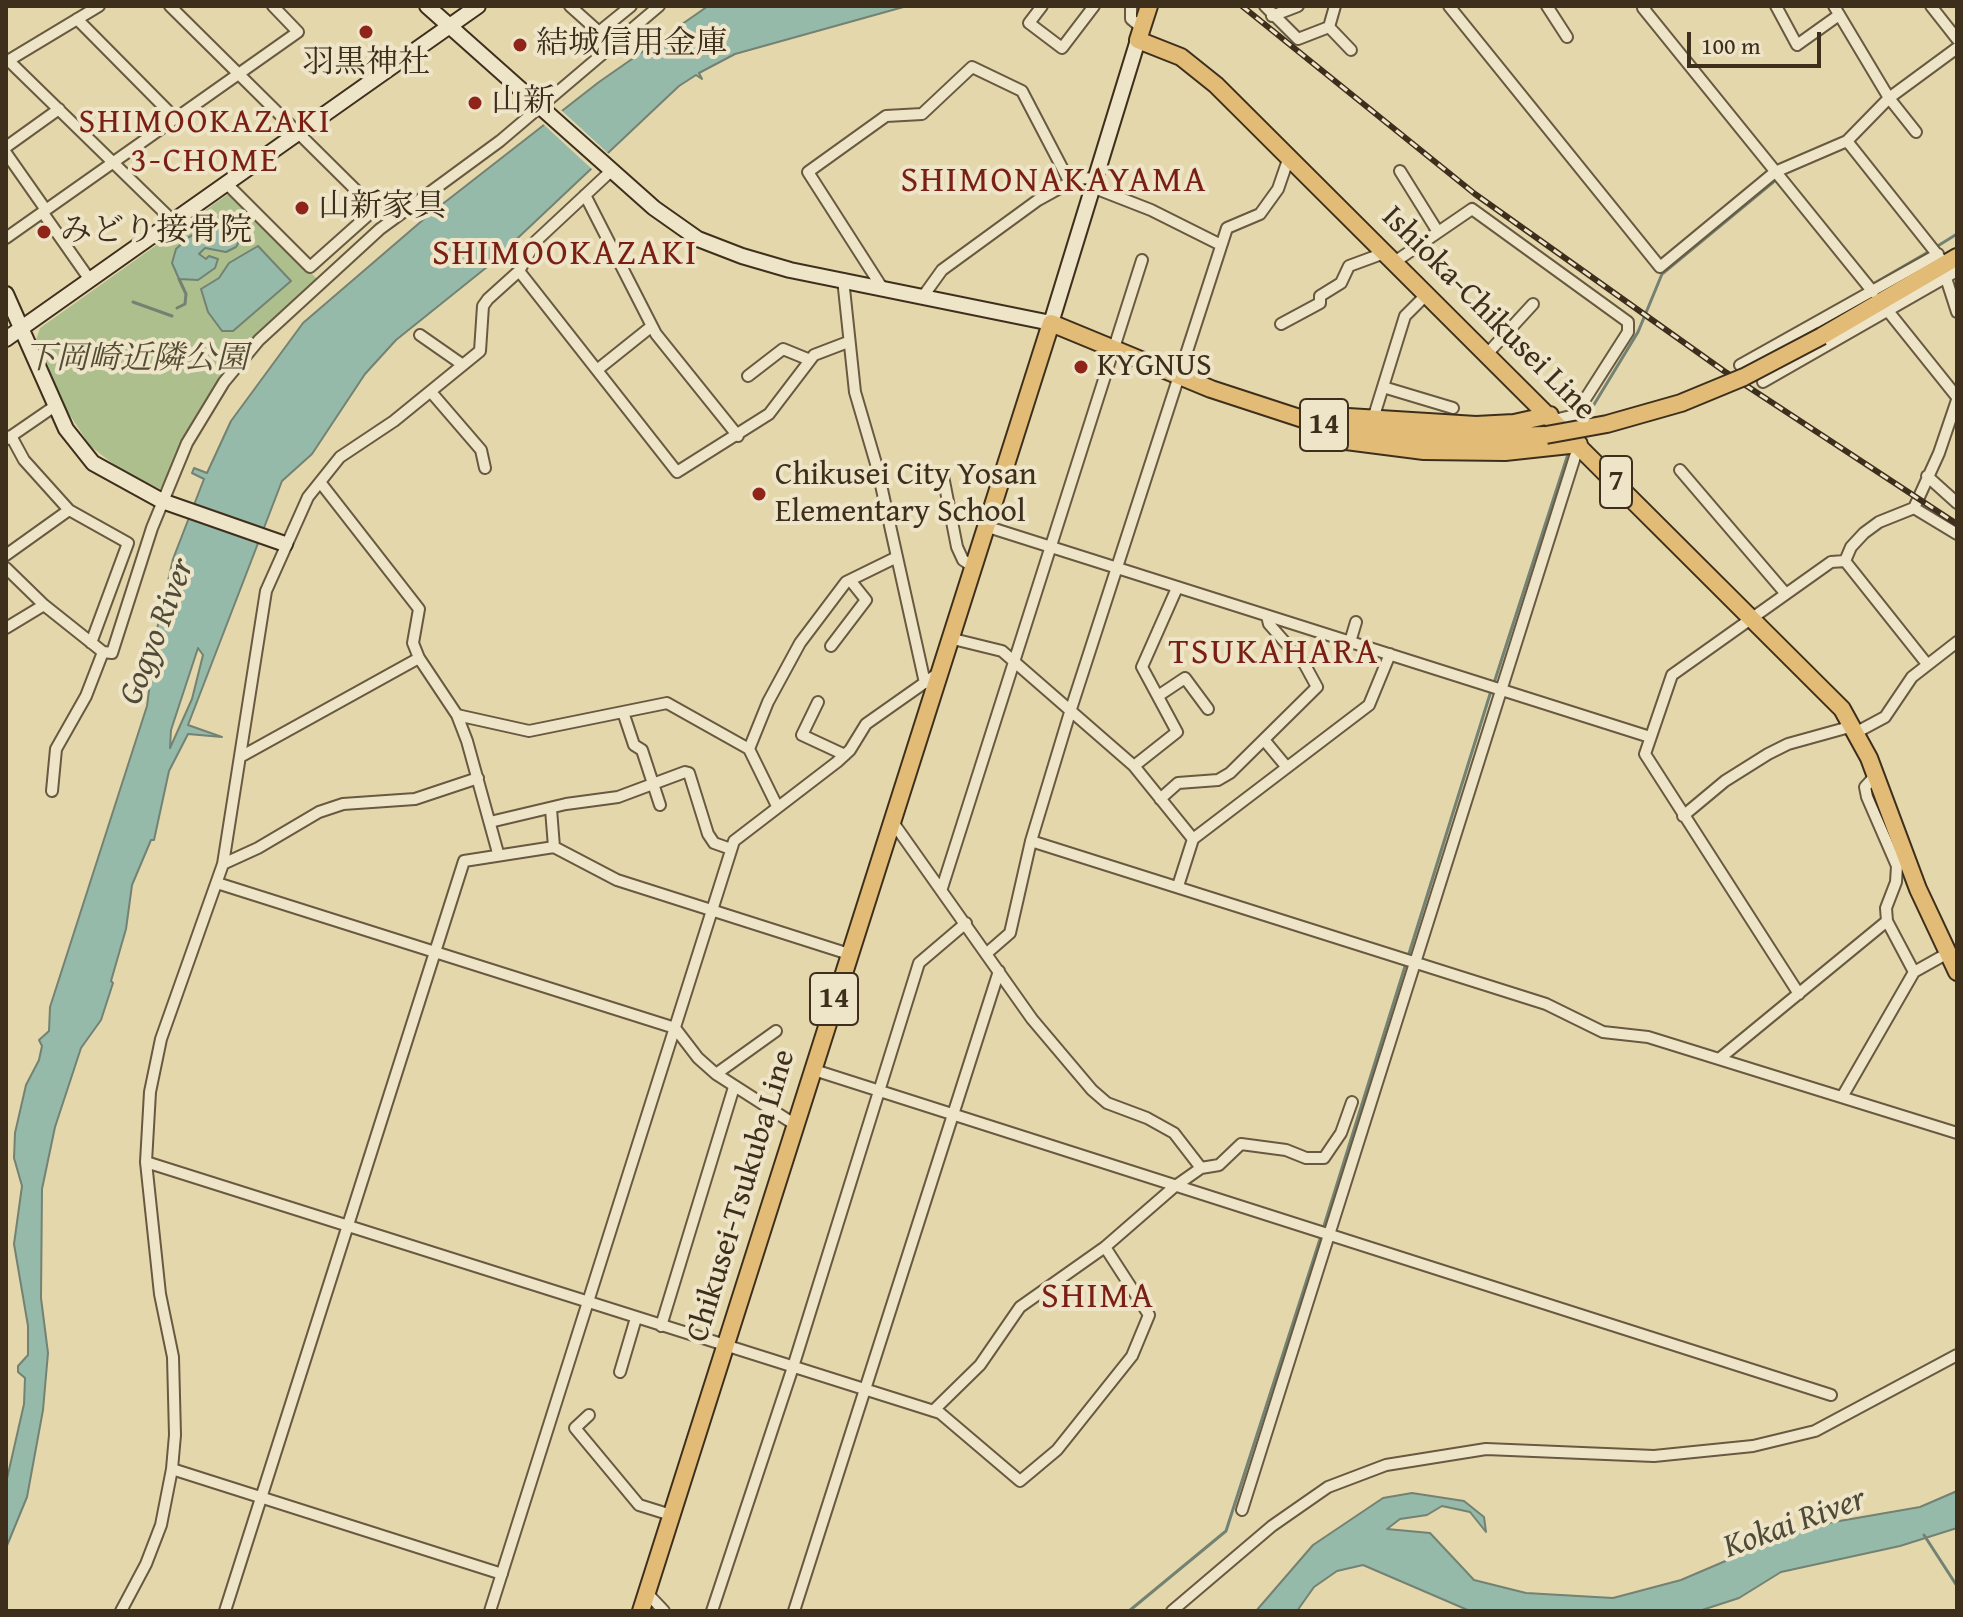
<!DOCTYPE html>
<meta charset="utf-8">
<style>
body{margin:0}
#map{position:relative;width:1963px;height:1617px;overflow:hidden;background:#e5d7ac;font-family:"Gentium Book Plus",serif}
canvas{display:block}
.frame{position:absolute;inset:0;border:8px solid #3e2f1d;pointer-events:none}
.scale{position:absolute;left:1687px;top:32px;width:134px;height:36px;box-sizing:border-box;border:4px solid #3e2f1d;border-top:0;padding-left:10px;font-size:24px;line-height:28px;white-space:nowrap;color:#3e2f1d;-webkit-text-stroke:6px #eee5c9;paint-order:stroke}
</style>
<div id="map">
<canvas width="1963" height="1617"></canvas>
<div class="frame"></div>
<div class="scale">100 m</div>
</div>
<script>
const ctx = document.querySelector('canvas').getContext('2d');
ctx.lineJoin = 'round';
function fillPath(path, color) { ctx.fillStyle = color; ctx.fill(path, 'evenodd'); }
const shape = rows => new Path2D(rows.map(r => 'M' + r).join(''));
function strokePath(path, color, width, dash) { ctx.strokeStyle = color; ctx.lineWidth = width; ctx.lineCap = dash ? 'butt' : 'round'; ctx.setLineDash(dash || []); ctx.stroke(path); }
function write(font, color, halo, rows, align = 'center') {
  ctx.font = font + ' "Gentium Book Plus","Noto Serif JP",serif'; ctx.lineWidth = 8; ctx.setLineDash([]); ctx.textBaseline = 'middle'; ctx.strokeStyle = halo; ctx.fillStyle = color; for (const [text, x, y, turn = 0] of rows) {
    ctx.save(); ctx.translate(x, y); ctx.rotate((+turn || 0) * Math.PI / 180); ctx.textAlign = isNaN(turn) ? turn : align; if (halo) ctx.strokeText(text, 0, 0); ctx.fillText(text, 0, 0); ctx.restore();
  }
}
fillPath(shape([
 [231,192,318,280,258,338,160,489,124,472,90,446,64,406,36,340,40,328]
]), '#aebf8e');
const water = shape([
 [708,6,907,6,735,54,699,73,702,79,696,75,679,86,487,267,396,340,365,374,312,454,282,481,188,725,222,737,188,734,169,771,154,840,151,840,132,885,126,929,111,981,113,983,101,1020,81,1048,55,1127,42,1189,41,1298,48,1353,43,1410,27,1497,6,1548,6,1483,24,1404,25,1378,18,1372,18,1366,28,1355,28,1326,14,1244,22,1186,14,1158,15,1133,26,1085,39,1060,42,1046,39,1040,49,1031,50,1007,147,706,156,637,150,635,151,629,157,629,173,559,204,479,192,473,194,468,207,473,231,421,303,323,431,213,599,82,708,6],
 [198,648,203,655,192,699,170,748,171,730,198,648],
 [223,219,239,228,241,238,236,247,226,252,205,248,199,254,206,259,209,256,218,259,215,268,198,280,179,279,172,263,176,249,189,237,223,219],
 [258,246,291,281,233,331,222,331,208,312,201,289,219,278,229,263,258,246],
 [1957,1491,1957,1528,1900,1546,1781,1572,1739,1598,1699,1611,1470,1611,1363,1565,1337,1571,1314,1587,1297,1611,1256,1611,1313,1545,1383,1498,1412,1493,1464,1501,1484,1517,1486,1532,1470,1512,1442,1506,1427,1515,1400,1519,1387,1529,1430,1533,1474,1580,1526,1593,1613,1598,1681,1580,1805,1527,1920,1507,1957,1491]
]);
fillPath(water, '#96baaa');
strokePath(water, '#738272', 2);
fillPath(shape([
 [560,109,610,155,595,172,542,123]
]), '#e5d7ac');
strokePath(shape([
 [1783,175,1873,284,1930,251],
 [1936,247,1957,234],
 [133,302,172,316],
 [177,308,185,304,186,294,179,279],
 [1584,421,1638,332,1662,274,1777,179],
 [1494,683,1569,451],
 [1323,1229,1491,691],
 [1924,1535,1957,1586],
 [1129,1611,1226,1531,1321,1236]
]), '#738272', 3);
const street = shape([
 [170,6,375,209,310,267,226,183],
 [570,6,599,32,631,6],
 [1042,6,1029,23,1062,48,1094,6],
 [1131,6,1131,19,1142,28],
 [1265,6,1298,39,1329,27],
 [1335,6,1329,27,1351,50],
 [1449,6,1660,267,1775,172,1847,141,1889,98,1834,6],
 [1547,6,1567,37],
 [1646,6,1643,8,1873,292],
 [1776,6,1797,45,1839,15],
 [1931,6,1957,39],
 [1272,16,1298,6],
 [77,19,175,118],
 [9,61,172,220],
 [6,62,99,6],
 [1916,132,1889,98,1957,48],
 [1847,141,1940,258],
 [6,147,59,109],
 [6,153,46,210],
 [1400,171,1438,232],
 [1092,187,1151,210,1221,245],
 [585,195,656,334,738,436],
 [43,213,90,280],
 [6,238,298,32,273,6],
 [1396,261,1472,209,1628,322,1628,332,1575,415,1554,420],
 [519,271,677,472,769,414,814,355,848,342],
 [1946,278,1957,312],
 [843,279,855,392,877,467,925,683],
 [881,286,808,172,886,116,922,114,972,67,1022,91,1070,183],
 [924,295,942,270,1038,200,1067,184,1083,178,1095,179],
 [1888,311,1957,397],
 [1281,324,1320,303,1320,296,1341,283,1349,266,1387,252],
 [420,335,463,365],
 [1488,353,1533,304],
 [1740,365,1938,254],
 [597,370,652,326],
 [748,376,783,349,810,360],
 [1763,382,1957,271],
 [1383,387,1453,408],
 [431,392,481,450,485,468],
 [1373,419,1405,316,1428,293],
 [11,436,24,460,69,510,128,543,91,643],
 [7,439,55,406],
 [1680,470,1786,594],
 [943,476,957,547,963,560,972,566],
 [1927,476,1957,503],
 [320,482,419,609,413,643,419,658,457,715,467,741,498,853],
 [1914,508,1957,534],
 [985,526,1650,737],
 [6,555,69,510],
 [1845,561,1851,547,1864,533,1879,522,1914,508,1939,453,1957,400],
 [1845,561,1927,664],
 [6,568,44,605,103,652,112,653,152,528,187,443,224,382,259,340,380,229,500,141,659,6],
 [6,628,44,605],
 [949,638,1002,651,1134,766,1193,839],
 [1350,642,1356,622],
 [831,646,866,600,850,580],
 [1158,696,1185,678,1208,709],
 [818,702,802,735,845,755],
 [623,712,634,745,642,750,660,805],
 [457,715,529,731,667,703,749,749,777,806],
 [1857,732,1885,717,1912,677,1957,642],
 [1265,741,1285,765],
 [749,749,768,702,800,643,846,582,897,557],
 [242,756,419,658],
 [1134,766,1177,732,1142,667,1177,588],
 [1876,775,1865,787,1867,797,1897,866,1896,882,1886,908,1887,921,1914,972],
 [52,791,56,749,86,696,103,652],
 [1160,799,1178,783,1218,780,1230,773,1317,687,1305,665,1269,624,1267,616],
 [551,809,554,847],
 [1683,816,1725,781,1768,754,1788,744,1853,726],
 [892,821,1032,1019,1092,1090,1107,1103,1147,1118,1174,1133,1201,1168],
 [490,822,566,804,618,797,685,772,689,773,708,834,714,843,731,849],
 [1031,841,1546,1004,1603,1032,1648,1037,1957,1133],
 [223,864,258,848,319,812,343,804,415,799,478,778],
 [217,883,675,1028,698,1058,716,1074,794,1124],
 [1178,886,1193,839,1369,705,1390,654],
 [942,888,1142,260],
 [987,953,1010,933,1031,841,1071,709,1227,228,1260,214,1278,189,1289,157],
 [1799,994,1645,754,1672,675,1831,562,1845,561],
 [1719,1059,1887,921],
 [811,1069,1831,1395],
 [716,1074,776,1031],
 [1842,1097,1914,972,1948,953],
 [146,1162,940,1413,1020,1481,1057,1450,1132,1356,1149,1315,1105,1247],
 [661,1326,734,1087],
 [620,1372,636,1318],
 [933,1411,980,1365,1020,1307,1105,1247,1174,1187,1201,1168,1219,1165,1241,1144,1286,1150,1306,1158,1324,1158,1341,1133,1352,1102],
 [589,1415,575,1428,639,1505,671,1515],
 [172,1469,502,1574],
 [1242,1510,1579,444],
 [647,1593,664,1611],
 [121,1611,146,1564,161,1525,172,1469,175,1435,173,1357,160,1294,146,1162,150,1092,161,1039,223,864,266,591,308,497,340,457,394,421,480,351,483,306,488,299,519,271,536,241,611,171],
 [225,1611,464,861,554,847,617,880,849,954],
 [490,1611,734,841,837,762,850,750,866,724,937,674],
 [712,1611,793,1367,919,963,966,923],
 [794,1611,999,971],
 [1172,1611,1272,1526,1328,1487,1386,1465,1486,1449,1654,1456,1753,1446,1815,1431,1957,1355]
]);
const secondary = shape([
 [427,6,654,208,698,239,742,256,790,270,1051,323,1138,40],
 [6,294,66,429,93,463,162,501,285,544],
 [6,339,478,6]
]);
const primary = shape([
 [1149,6,1138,40,1181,57,1216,85,1842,709,1869,758,1918,889,1957,972],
 [1822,336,1957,257],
 [1550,415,1514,423,1476,425,1348,417,1332,426,1346,441,1424,451,1505,452,1579,444],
 [641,1611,1051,323,1211,389,1315,423,1437,438,1546,435]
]);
strokePath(street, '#685941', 14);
strokePath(secondary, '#3e2f1d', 18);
strokePath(primary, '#3e2f1d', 20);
strokePath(street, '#eee5c9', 10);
strokePath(secondary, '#eee5c9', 14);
strokePath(primary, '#e2bc76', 16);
const rail = shape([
 [1242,6,1475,194,1724,371,1957,524]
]);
strokePath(rail, '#3e2f1d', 6);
strokePath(rail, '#eee5c9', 3, [9]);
const primaryBridge = shape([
 [1546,435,1607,424,1681,403,1744,377,1822,336]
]);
strokePath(primaryBridge, '#3e2f1d', 20, []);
strokePath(primaryBridge, '#e2bc76', 16);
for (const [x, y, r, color] of [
 [366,32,8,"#8f2418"],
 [520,45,8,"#8f2418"],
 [475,103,8,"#8f2418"],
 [302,208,8,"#8f2418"],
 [44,232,8,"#8f2418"],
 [1081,367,8,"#8f2418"],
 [759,494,8,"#8f2418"]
]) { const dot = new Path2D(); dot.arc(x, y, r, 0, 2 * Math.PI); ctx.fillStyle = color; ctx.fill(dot); strokePath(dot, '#eee5c9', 3); }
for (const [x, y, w] of [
 [1324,425,48],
 [1616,482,32],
 [834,999,48]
]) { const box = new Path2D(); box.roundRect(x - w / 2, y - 26, w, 52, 6); ctx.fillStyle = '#eee5c9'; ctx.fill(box); strokePath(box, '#3e2f1d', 2); }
write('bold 30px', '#3e2f1d', null, [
 ["14",1324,425],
 ["7",1616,482],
 ["14",834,999]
]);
write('32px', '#3e2f1d', '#eee5c9', [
 ["結城信用金庫",536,45],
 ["羽黒神社",366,64,"center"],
 ["山新",491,103],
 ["山新家具",318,208],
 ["みどり接骨院",60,232],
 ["KYGNUS",1097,367],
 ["Chikusei City Yosan",775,476],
 ["Elementary School",775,513]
], 'left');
write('32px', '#3e2f1d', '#eee5c9', [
 ["Ishioka-Chikusei Line",1488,314,45],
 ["Chikusei-Tsukuba Line",742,1196,-73]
]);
write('italic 32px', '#544c34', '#eee5c9', [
 ["下岡崎近隣公園",136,360]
]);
ctx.letterSpacing = '2px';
write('34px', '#7a1f14', '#eee5c9', [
 ["SHIMOOKAZAKI",205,123],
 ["3-CHOME",205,162]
]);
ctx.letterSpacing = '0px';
write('italic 34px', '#504b39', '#eee5c9', [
 ["Gogyo River",158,632,-69],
 ["Kokai River",1795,1524,-20]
]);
ctx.letterSpacing = '2px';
write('36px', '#7a1f14', '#eee5c9', [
 ["SHIMONAKAYAMA",1054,182],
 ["SHIMOOKAZAKI",565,255],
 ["TSUKAHARA",1274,654],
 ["SHIMA",1098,1298]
]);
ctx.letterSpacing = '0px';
</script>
